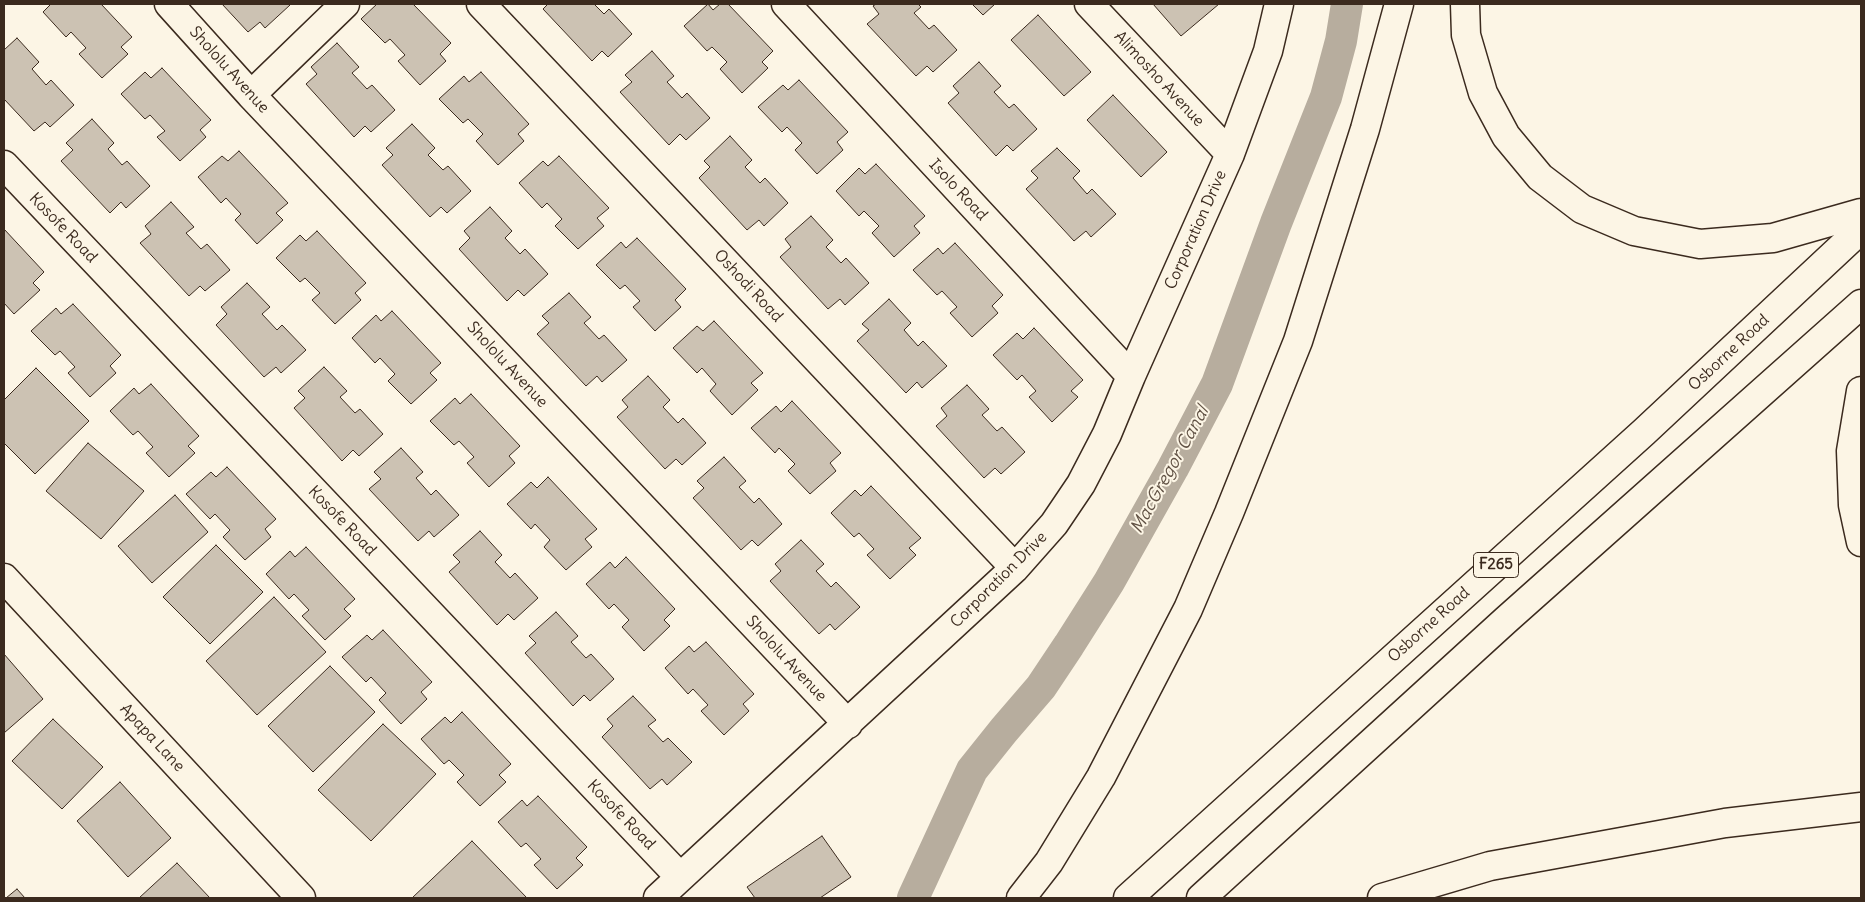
<!DOCTYPE html>
<style>
body{margin:0}
#map{position:relative;width:1865px;height:902px;overflow:hidden;background:#fcf5e5;font-family:Delius,sans-serif}
canvas{display:block}
.frame{position:absolute;inset:0;border:5px solid #3b2a1e;pointer-events:none}
</style>
<div id="map">
<canvas width="1865" height="902"></canvas>
<div class="frame"></div>
</div>
<script>
const ctx = document.querySelector('canvas').getContext('2d');
ctx.lineJoin = 'round';
const shape = rows => new Path2D(rows.map(r => 'M' + r).join(''));
function strokePath(path, color, width, dash) { ctx.strokeStyle = color; ctx.lineWidth = width; ctx.lineCap = dash ? 'butt' : 'round'; ctx.setLineDash(dash || []); ctx.stroke(path); }
function fillPath(path, color) { ctx.fillStyle = color; ctx.fill(path, 'evenodd'); }
function write(font, color, halo, rows, align = 'center') {
  ctx.font = font + ' Delius,sans-serif'; ctx.lineWidth = 4; ctx.setLineDash([]); ctx.textBaseline = 'middle'; ctx.strokeStyle = halo; ctx.fillStyle = color; for (const [text, x, y, turn = 0] of rows) {
    ctx.save(); ctx.translate(x, y); ctx.rotate((+turn || 0) * Math.PI / 180); ctx.textAlign = isNaN(turn) ? turn : align; if (halo) ctx.strokeText(text, 0, 0); ctx.fillText(text, 0, 0); ctx.restore();
  }
}
strokePath(shape([
 [913,898,972,770,1004,730,1041,687,1069,645,1109,582,1173,468,1217,384,1276,223,1326,97,1341,41,1347,4]
]), '#b7ad9e', 32);
const building = shape([
 [51,4,101,4,132,37,121,47,128,54,102,78,79,54,86,48,71,32,66,37,43,12,51,4],
 [222,4,288,4,290,5,265,28,260,22,248,32,222,4],
 [377,4,413,4,451,43,440,54,446,61,420,85,398,61,405,55,390,39,385,43,361,19,377,4],
 [548,4,594,4,604,14,609,9,632,34,608,57,602,51,592,61,543,9,548,4],
 [708,4,713,10,720,4,728,4,773,51,762,62,768,68,742,93,720,69,727,62,712,47,707,51,684,26,708,4],
 [876,4,918,4,921,7,914,13,929,29,934,25,957,50,933,72,927,66,916,76,867,24,879,14,873,6,876,4],
 [972,4,995,4,983,15,972,4],
 [1153,4,1219,4,1181,36,1153,4],
 [1038,15,1091,72,1064,96,1011,40,1038,15],
 [17,38,39,62,32,69,46,85,51,80,74,105,50,127,45,122,34,131,4,99,4,50,17,38],
 [337,43,359,67,352,73,367,89,372,85,395,110,371,132,365,126,354,137,306,84,317,74,311,67,337,43],
 [652,51,674,76,667,82,682,98,687,93,710,118,686,140,680,134,669,145,620,92,632,82,625,75,652,51],
 [979,62,1001,86,994,92,1009,108,1014,104,1037,129,1013,151,1007,145,996,156,948,103,959,93,953,86,979,62],
 [162,68,211,120,200,130,206,137,180,161,157,137,165,131,150,115,145,119,121,94,145,72,151,78,162,68],
 [481,72,529,124,518,134,524,141,498,165,476,141,483,134,468,119,463,123,439,99,464,76,469,82,481,72],
 [799,80,848,132,837,142,843,150,817,174,795,150,802,143,787,127,782,132,758,107,783,85,788,90,799,80],
 [1113,95,1167,152,1141,177,1087,120,1113,95],
 [92,119,114,143,108,149,122,165,127,161,150,186,126,208,121,202,110,213,61,161,73,150,66,143,92,119],
 [412,124,435,148,428,155,443,170,448,166,471,191,447,213,441,207,430,217,382,165,393,155,386,148,412,124],
 [730,136,752,160,745,167,760,183,765,178,788,203,764,226,759,220,747,230,699,178,710,167,704,161,730,136],
 [1057,148,1080,171,1073,178,1087,194,1092,189,1116,214,1091,237,1086,231,1074,241,1026,189,1038,178,1031,171,1057,148],
 [239,151,288,203,276,213,283,220,257,244,235,220,241,214,226,198,221,203,198,177,222,156,228,161,239,151],
 [559,156,609,208,597,218,604,226,578,249,555,226,562,219,547,203,542,208,519,183,543,161,548,166,559,156],
 [876,164,925,216,914,226,920,233,894,257,872,233,879,226,864,211,859,216,836,191,859,168,865,174,876,164],
 [171,202,194,227,186,233,201,249,207,244,230,270,205,291,200,286,189,296,140,243,151,234,145,226,171,202],
 [490,207,512,231,505,238,520,254,525,249,548,274,524,296,518,290,507,301,459,249,470,238,464,231,490,207],
 [811,216,833,240,826,247,841,263,846,258,869,283,845,305,840,299,828,309,780,257,791,247,785,239,811,216],
 [4,229,44,272,33,283,40,290,14,314,4,303,4,229],
 [317,231,366,283,355,293,361,300,335,324,312,300,320,293,305,278,300,282,276,258,300,235,306,241,317,231],
 [637,238,686,289,675,300,681,307,655,331,633,307,640,301,625,285,620,289,596,265,621,242,626,248,637,238],
 [955,243,1003,295,992,306,998,313,972,337,950,313,957,307,942,291,937,295,913,270,938,248,943,254,955,243],
 [247,283,270,307,262,314,277,330,282,325,306,350,281,373,276,367,264,377,216,325,227,314,221,307,247,283],
 [569,293,591,317,584,323,599,339,604,335,627,360,602,382,597,376,586,386,537,334,549,323,542,316,569,293],
 [889,299,911,323,904,330,918,346,923,341,947,366,922,388,917,382,906,393,857,341,869,330,862,324,889,299],
 [73,304,121,355,110,366,116,373,90,397,68,373,75,367,60,351,55,355,31,331,56,308,61,314,73,304],
 [392,311,441,363,430,373,437,380,411,404,388,381,395,374,380,358,375,363,352,338,376,315,381,321,392,311],
 [714,321,763,373,751,383,758,390,732,415,710,391,716,384,702,368,697,373,673,348,697,326,703,331,714,321],
 [1034,328,1083,380,1071,391,1078,397,1052,422,1029,397,1036,391,1022,375,1017,380,993,355,1017,333,1023,339,1034,328],
 [324,367,347,391,340,397,355,413,360,409,383,434,359,456,353,450,342,461,294,408,305,398,298,391,324,367],
 [36,368,89,421,35,474,4,443,4,400,36,368],
 [648,376,670,400,663,407,678,423,683,418,706,443,682,465,676,459,665,469,617,417,628,407,622,400,648,376],
 [151,384,199,436,188,446,195,453,169,477,146,453,153,447,138,431,133,435,110,411,134,388,139,394,151,384],
 [967,385,989,409,982,415,997,431,1002,427,1025,452,1001,474,995,468,984,478,936,426,947,416,941,408,967,385],
 [471,394,520,446,509,456,515,463,489,487,467,463,474,457,459,441,454,445,430,421,455,398,460,404,471,394],
 [792,401,841,453,830,463,836,471,810,494,788,471,795,464,779,448,775,453,751,428,776,406,781,412,792,401],
 [88,443,144,491,101,539,46,491,88,443],
 [401,448,423,472,416,478,431,495,436,490,459,515,434,537,429,531,418,541,369,489,381,479,374,472,401,448],
 [724,457,746,481,739,487,754,503,759,498,782,524,758,546,752,540,741,550,693,498,704,488,697,481,724,457],
 [227,467,276,519,265,529,271,537,245,560,223,537,230,530,215,514,210,519,186,494,211,472,216,477,227,467],
 [548,477,597,529,585,539,592,547,566,570,544,547,550,540,535,524,531,529,507,504,531,482,537,488,548,477],
 [871,486,921,538,909,548,916,555,890,579,867,555,874,549,859,533,854,537,831,513,855,490,861,496,871,486],
 [175,495,208,532,152,583,118,546,175,495],
 [480,531,502,555,495,562,510,578,515,573,538,598,514,620,508,614,497,625,449,572,460,562,453,555,480,531],
 [801,540,824,564,816,571,831,587,836,582,860,607,835,630,830,624,819,634,770,581,781,571,775,564,801,540],
 [216,545,263,592,210,644,163,597,216,545],
 [306,547,355,599,344,609,351,616,325,640,302,616,309,610,294,594,289,599,266,574,290,551,295,557,306,547],
 [626,557,675,609,664,620,670,626,644,651,622,627,629,620,614,604,609,609,586,584,610,562,615,568,626,557],
 [274,597,326,652,257,715,206,661,274,597],
 [556,612,578,636,571,642,586,658,591,654,614,679,590,701,584,695,573,706,525,653,536,643,529,636,556,612],
 [383,630,432,682,421,692,427,699,401,724,379,700,386,693,371,677,366,682,342,657,367,635,372,640,383,630],
 [706,642,754,694,743,704,749,711,724,735,701,711,708,705,693,689,688,694,665,668,689,646,694,652,706,642],
 [4,654,43,699,4,733,4,654],
 [330,666,375,712,313,772,268,726,330,666],
 [633,696,656,720,648,726,663,742,668,738,692,762,667,785,662,779,650,789,602,737,613,726,607,719,633,696],
 [462,712,511,764,499,775,506,782,480,806,457,782,464,775,449,760,444,764,421,739,445,717,451,723,462,712],
 [53,719,103,767,62,809,12,761,53,719],
 [383,724,436,774,371,841,318,790,383,724],
 [120,782,171,838,128,877,77,821,120,782],
 [538,796,587,847,576,858,583,865,557,889,534,865,541,859,526,843,521,847,498,822,522,800,527,806,538,796],
 [822,836,851,877,820,898,755,898,747,887,822,836],
 [472,841,527,898,412,898,472,841],
 [177,863,210,898,139,898,177,863],
 [17,889,25,898,6,898,17,889]
]);
fillPath(building, '#ccc2b3');
strokePath(building, '#3b2a1e', 1);
const minor = shape([
 [169,4,251,95,848,724],
 [481,4,1015,568],
 [786,4,1131,376],
 [1089,4,1230,154],
 [251,95,345,4],
 [4,165,680,877],
 [4,578,301,898],
 [658,898,1015,568,1054,524,1081,484,1107,434,1131,376,1230,154,1268,51,1279,4]
]);
const primary = shape([
 [1128,898,1644,432,1861,229],
 [1201,898,1506,620,1861,304]
]);
const motorway = shape([
 [1465,4,1466,35,1483,93,1506,136,1540,177,1582,209,1634,231,1700,244,1773,238,1861,213],
 [1861,391,1851,451,1853,505,1861,542],
 [1021,898,1049,862,1101,777,1188,609,1229,513,1298,341,1365,129,1399,4],
 [1382,898,1490,866,1725,823,1861,807]
]);
strokePath(minor, '#3b2a1e', 31);
strokePath(primary, '#3b2a1e', 31);
strokePath(motorway, '#3b2a1e', 31);
strokePath(minor, '#fcf5e5', 28);
strokePath(primary, '#fcf5e5', 28);
strokePath(motorway, '#fcf5e5', 28);
for (const [x, y, w] of [
 [1496,565,45]
]) { const box = new Path2D(); box.roundRect(x - w / 2, y - 12.5, w, 25, 4); ctx.fillStyle = '#fcf5e5'; ctx.fill(box); strokePath(box, '#3b2a1e', 1); }
write('bold 15px', '#3b2a1e', null, [
 ["F265",1496,565]
]);
write('16px', '#3b2a1e', '#fcf5e5', [
 ["Shololu Avenue",229,70,48],
 ["Alimosho Avenue",1159,79,47],
 ["Isolo Road",958,190,47],
 ["Kosofe Road",63,228,46],
 ["Corporation Drive",1196,230,-66],
 ["Oshodi Road",748,286,47],
 ["Osborne Road",1729,353,-43],
 ["Shololu Avenue",507,365,47],
 ["Kosofe Road",342,521,46],
 ["Corporation Drive",999,580,-45],
 ["Osborne Road",1429,625,-42],
 ["Shololu Avenue",786,659,47],
 ["Apapa Lane",152,738,47],
 ["Kosofe Road",621,815,46]
]);
write('italic 18px', '#605144', '#fcf5e5', [
 ["MacGregor Canal",1170,470,-61]
]);
</script>
